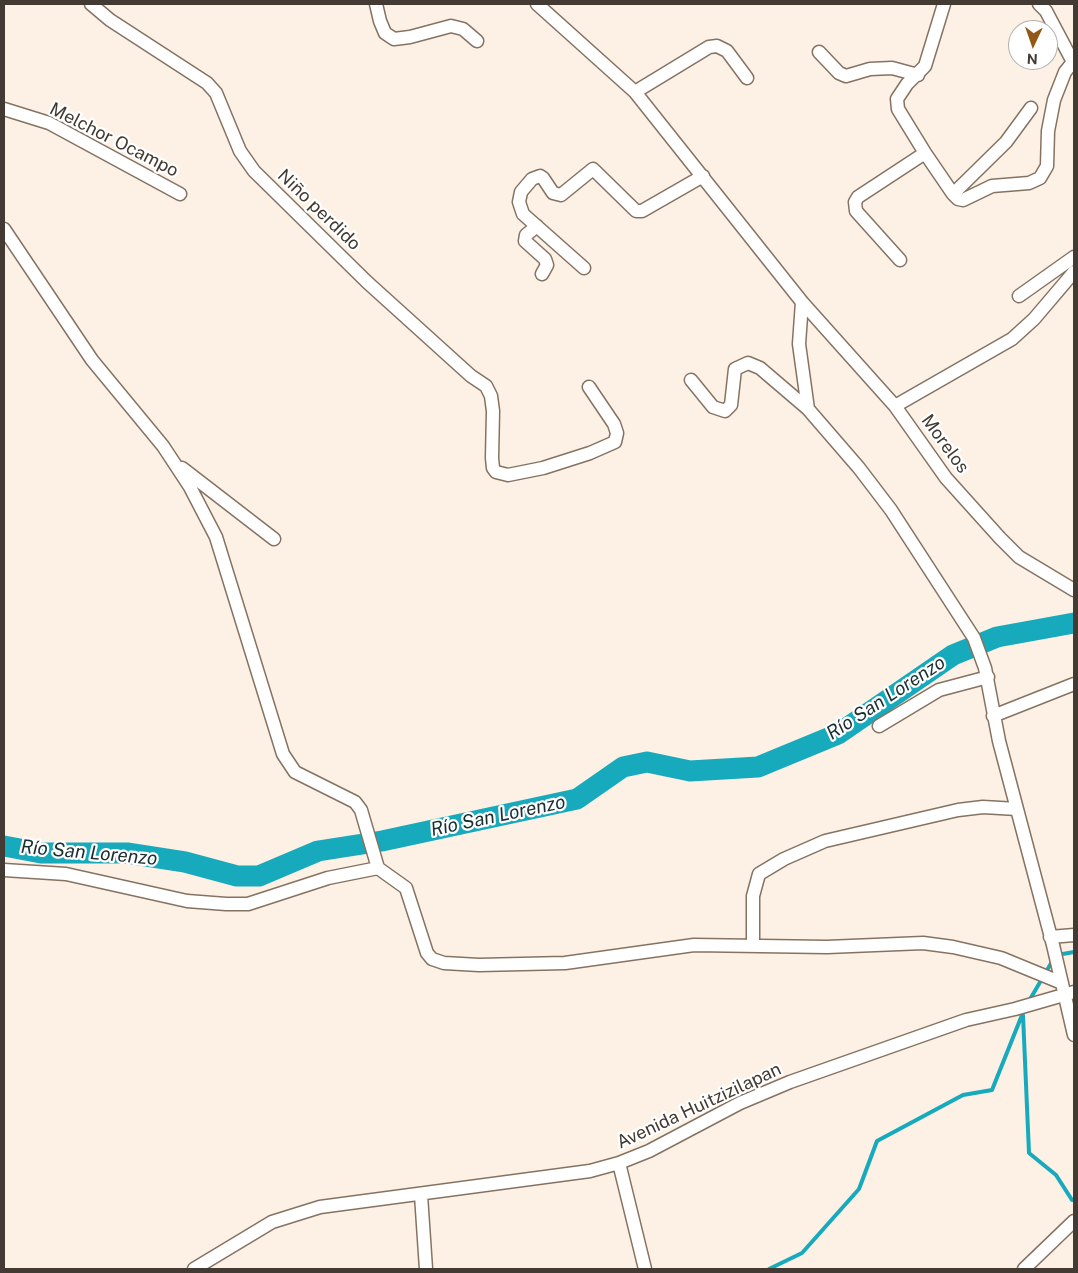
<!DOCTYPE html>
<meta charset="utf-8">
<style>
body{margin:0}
#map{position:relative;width:1078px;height:1273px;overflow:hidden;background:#fdf1e5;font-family:"Public Sans",sans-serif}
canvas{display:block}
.frame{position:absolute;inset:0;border:5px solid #433b33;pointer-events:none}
.north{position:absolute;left:1008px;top:20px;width:50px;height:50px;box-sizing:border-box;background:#fff;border:1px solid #b4b1ad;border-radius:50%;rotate:183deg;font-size:14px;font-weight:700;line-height:20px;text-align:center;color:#433b33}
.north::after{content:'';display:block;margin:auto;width:18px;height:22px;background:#925814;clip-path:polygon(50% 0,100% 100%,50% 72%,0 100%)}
</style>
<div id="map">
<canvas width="1078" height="1273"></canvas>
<div class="frame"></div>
<div class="north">N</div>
</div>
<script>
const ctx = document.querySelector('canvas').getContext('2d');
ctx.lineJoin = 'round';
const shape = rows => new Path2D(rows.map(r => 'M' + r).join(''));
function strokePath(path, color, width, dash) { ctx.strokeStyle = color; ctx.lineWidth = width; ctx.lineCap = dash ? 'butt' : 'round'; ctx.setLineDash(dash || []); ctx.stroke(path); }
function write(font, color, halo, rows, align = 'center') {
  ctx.font = font + ' "Public Sans",sans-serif'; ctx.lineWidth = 4.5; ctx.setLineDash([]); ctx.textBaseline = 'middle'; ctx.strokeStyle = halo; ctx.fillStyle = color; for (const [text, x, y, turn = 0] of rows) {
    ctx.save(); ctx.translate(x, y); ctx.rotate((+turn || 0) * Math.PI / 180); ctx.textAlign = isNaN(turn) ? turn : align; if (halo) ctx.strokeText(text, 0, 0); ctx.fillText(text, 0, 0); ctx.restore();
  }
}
strokePath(shape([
 [1057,955,1074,952],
 [1029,1001,1053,960],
 [1023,1015,1029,1153,1056,1175,1072,1200],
 [769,1269,802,1253,859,1189,877,1141,963,1095,992,1090,1024,1010]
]), '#17aabc', 4);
strokePath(shape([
 [4,846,41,853,127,853,185,862,237,876,259,876,318,851,382,841,577,799,623,767,647,762,690,771,758,767,838,734,953,655,997,637,1074,623]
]), '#17aabc', 21);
const minor = shape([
 [91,4,110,20,207,83,216,93,240,151,254,171,367,282,471,376,486,386,491,396,493,411,492,458,493,468,496,472,508,475,543,468,590,453,615,442,617,433,614,424,589,387],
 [376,4,380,21,385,33,394,39,410,37,451,26,463,29,477,41],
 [537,4,635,92,802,302,799,344,808,409,859,468,891,510,974,638,985,668,999,741,1053,945,1074,1035],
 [944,4,925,66,907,84,897,99,898,109,925,153,953,194,958,199,963,200,992,186,1029,183,1040,178,1047,166,1048,131,1054,100,1065,72,1073,62],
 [1039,4,1046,11,1074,64],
 [819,52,839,73,846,76,870,69,892,68,918,75],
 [635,92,709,47,717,46,727,51,747,78],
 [4,109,49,123,180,194],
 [953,194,1006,142,1031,108],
 [537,226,526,235,525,241,545,259,547,265,542,274],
 [4,229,92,360,163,446,190,487,216,537,283,754,295,772,355,802,361,810,378,868,328,878,248,904,226,904,187,901,66,874,4,870],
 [900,260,856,211,855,202,858,197,925,153],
 [584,268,523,214,519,202,521,192,532,179,540,176,543,178,553,193,561,195,593,169,636,211,642,211,703,176],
 [1019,296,1074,257],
 [802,302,895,406,946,478,1000,538,1019,557,1074,590],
 [691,380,713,407,725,411,731,405,735,369,748,363,760,368,808,409],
 [895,406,1012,339,1034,319,1074,272],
 [182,468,274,539],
 [993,716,1074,684],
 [879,726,939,690,988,677],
 [378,868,406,888,427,953,432,959,444,963,479,965,565,963,694,945,827,947,923,943,953,947,1001,958,1062,983],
 [1050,937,1074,935],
 [753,946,753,896,759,874,784,859,825,841,958,810,983,807,1017,809],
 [619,1163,645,1269],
 [421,1195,426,1269],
 [194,1269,272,1222,320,1207,590,1171,619,1163,649,1151,740,1103,790,1082,966,1020,1015,1009,1074,992],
 [1024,1269,1074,1221]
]);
strokePath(minor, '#857362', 15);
strokePath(minor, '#fff', 12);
write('18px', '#433b33', '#fff', [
 ["Melchor Ocampo",114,140,27],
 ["Niño perdido",319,210,44],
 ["Morelos",945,444,54],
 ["Avenida Huitzizilapan",699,1106,-25]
]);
write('italic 19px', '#192f32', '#fff', [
 ["Río San Lorenzo",886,698,-33],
 ["Río San Lorenzo",498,816,-12],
 ["Río San Lorenzo",89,853,5]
]);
</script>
